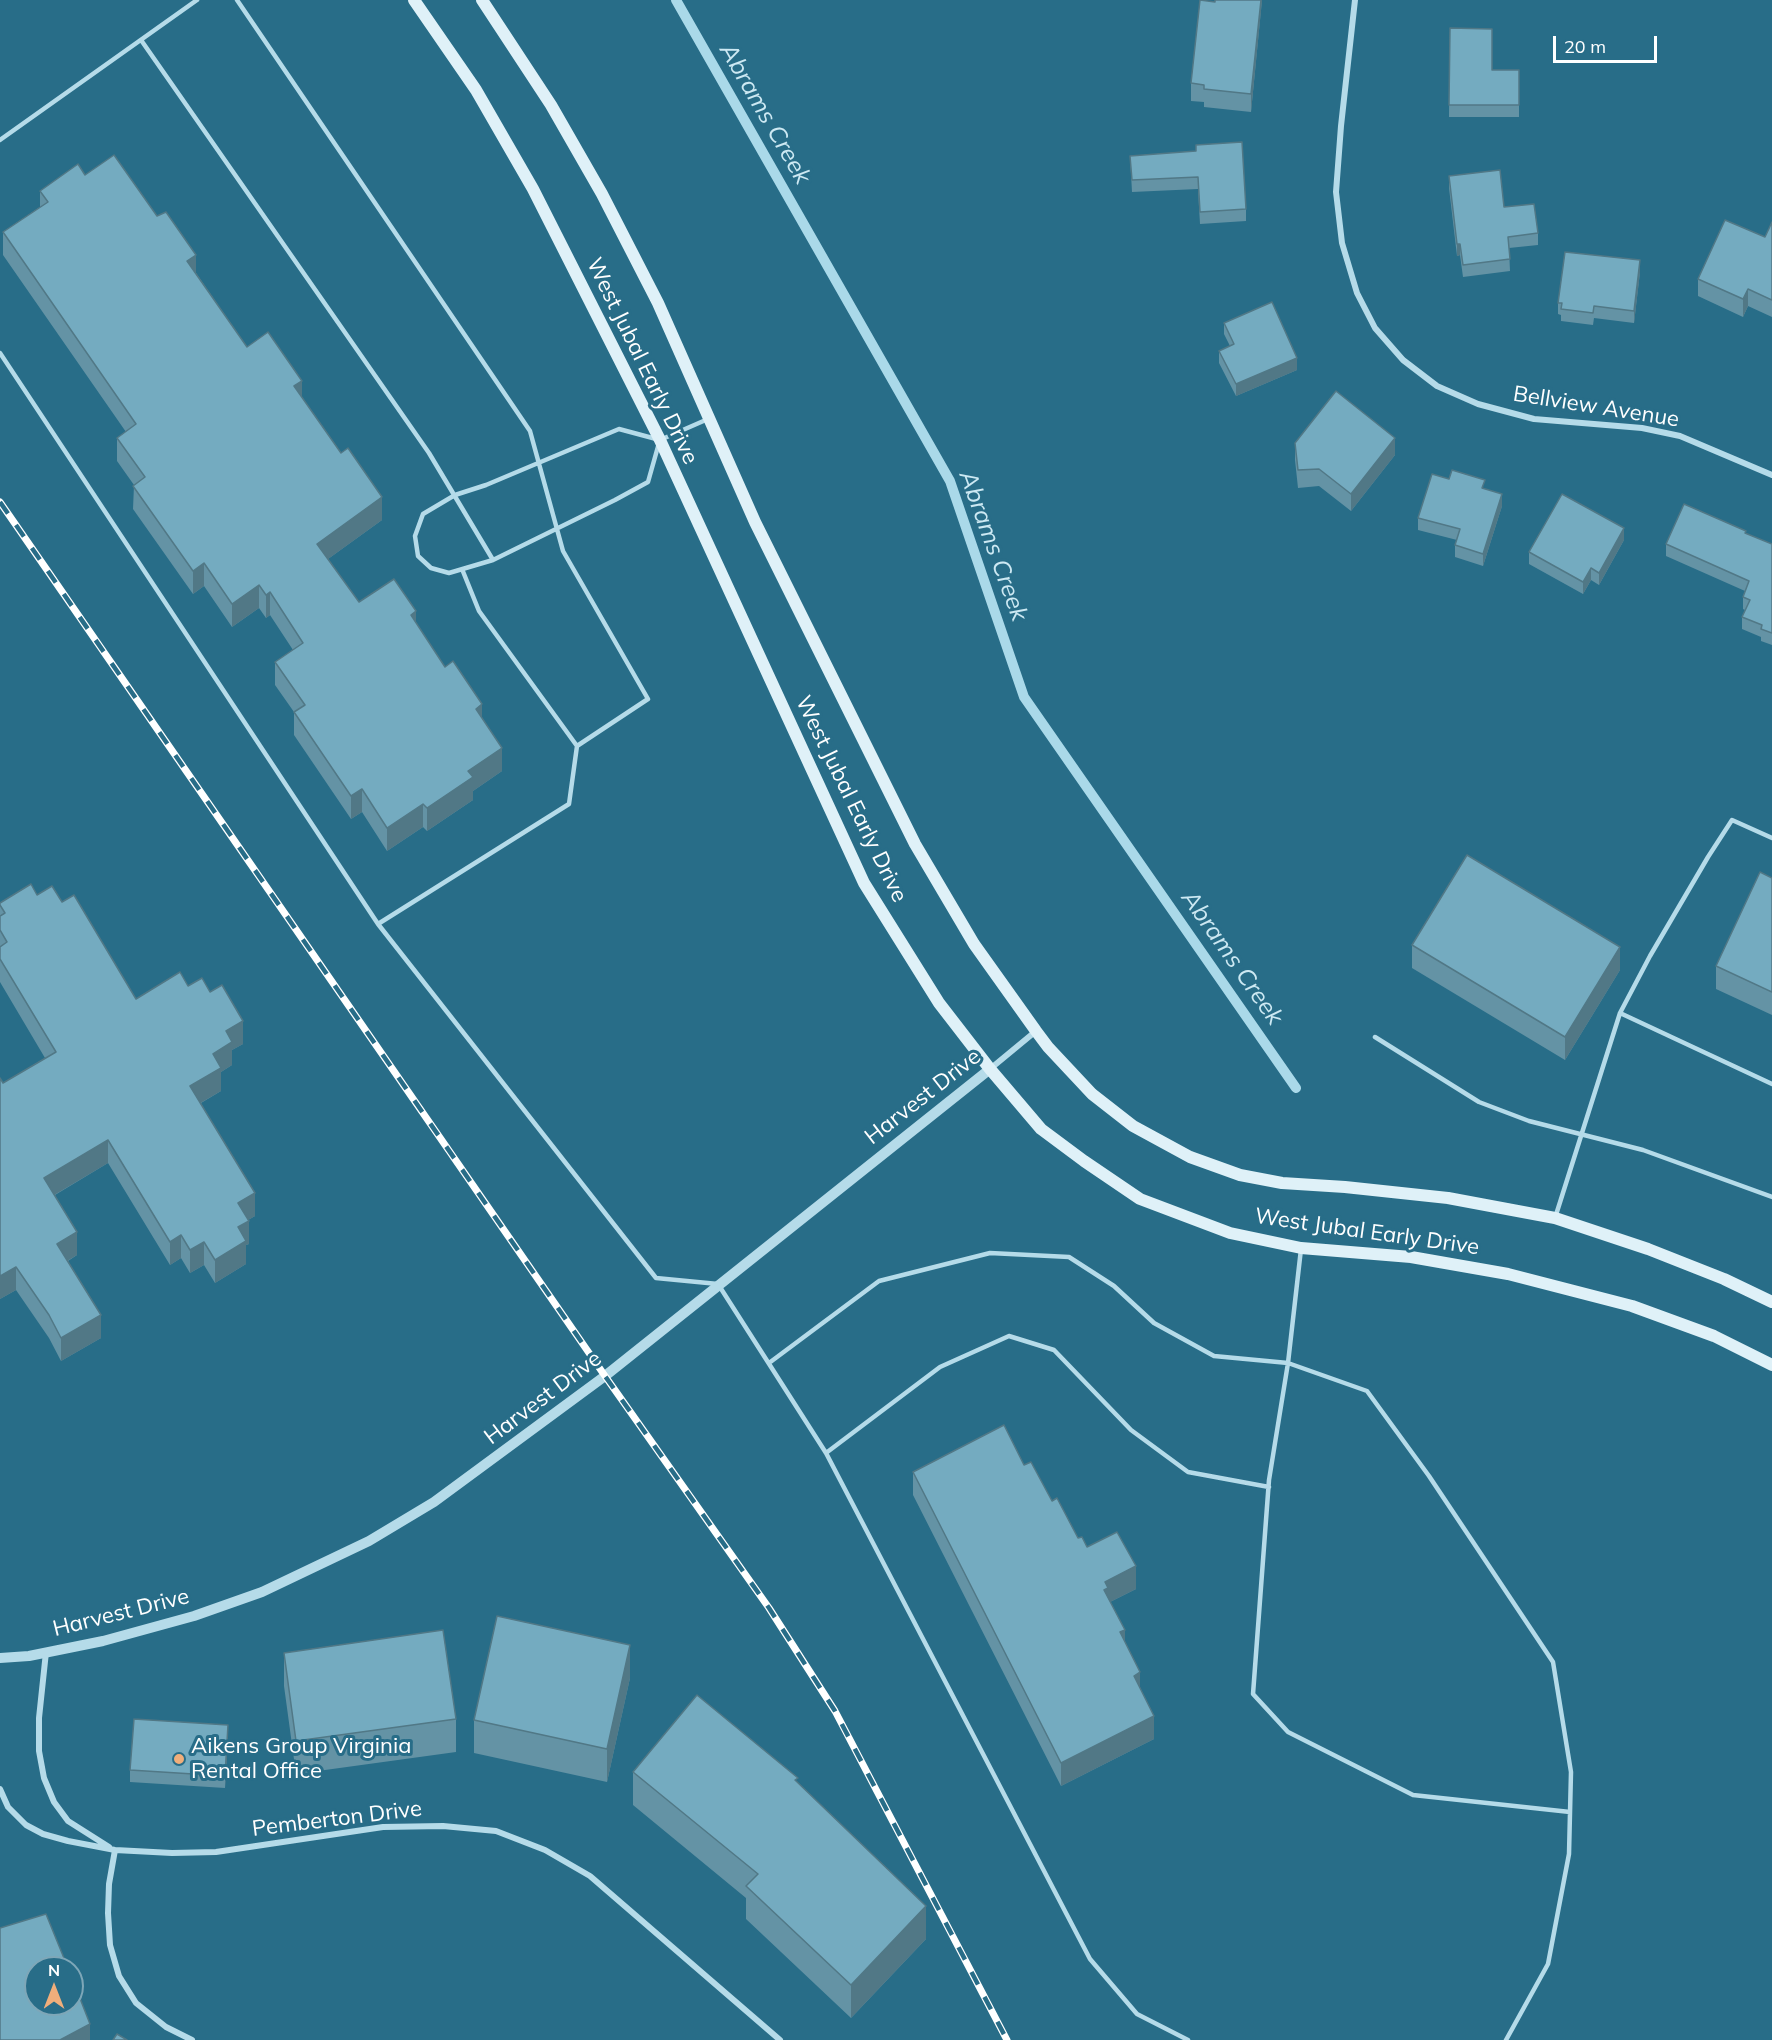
<!DOCTYPE html>
<style>
body{margin:0}
#map{position:relative;width:1772px;height:2040px;overflow:hidden;background:#286d88;font-family:Mulish,sans-serif}
canvas{display:block}
.north{position:absolute;left:24px;top:1956px;width:60px;height:60px;box-sizing:border-box;background:#286d88;border:2px solid #7ea7b8;border-radius:50%;rotate:0deg;font-size:16px;font-weight:700;line-height:24px;text-align:center;color:#fff}
.north::after{content:'';display:block;margin:auto;width:21px;height:27px;background:#f0ae7b;clip-path:polygon(50% 0,100% 100%,50% 72%,0 100%)}
.scale{position:absolute;left:1553px;top:36px;width:104px;height:27px;box-sizing:border-box;border:3px solid #fff;border-top:0;padding-left:8px;font-size:18px;line-height:21px;white-space:nowrap;color:#fff;-webkit-text-stroke:4px #286d88;paint-order:stroke}
</style>
<div id="map">
<canvas width="1772" height="2040"></canvas>
<div class="north">N</div>
<div class="scale">20 m</div>
</div>
<script>
const ctx = document.querySelector('canvas').getContext('2d');
ctx.lineJoin = 'round';
const shape = rows => new Path2D(rows.map(r => 'M' + r).join(''));
function strokePath(path, color, width, dash) { ctx.strokeStyle = color; ctx.lineWidth = width; ctx.lineCap = dash ? 'butt' : 'round'; ctx.setLineDash(dash || []); ctx.stroke(path); }
function fillPath(path, color) { ctx.fillStyle = color; ctx.fill(path, 'evenodd'); }
function write(font, color, halo, rows, align = 'center') {
  ctx.font = font + ' Mulish,sans-serif'; ctx.lineWidth = 6; ctx.setLineDash([]); ctx.textBaseline = 'middle'; ctx.strokeStyle = halo; ctx.fillStyle = color; for (const [text, x, y, turn = 0] of rows) {
    ctx.save(); ctx.translate(x, y); ctx.rotate((+turn || 0) * Math.PI / 180); ctx.textAlign = isNaN(turn) ? turn : align; if (halo) ctx.strokeText(text, 0, 0); ctx.fillText(text, 0, 0); ctx.restore();
  }
}
strokePath(shape([
 [676,0,950,481,1024,697,1296,1088]
]), '#aad9e9', 10);
strokePath(shape([
 [237,0,530,431,563,551,648,699,577,746,479,611,462,569],
 [141,40,429,453,493,560],
 [0,140,197,0],
 [0,353,378,924,656,1278,718,1284,826,1453,1090,1959,1137,2014,1188,2040],
 [659,443,648,482,615,500,493,560,449,573,431,568,418,556,415,536,423,514,455,495,486,485,619,429,660,440,708,419],
 [378,924,569,804,577,746],
 [1620,1013,1772,1084],
 [1375,1037,1479,1102,1529,1121,1643,1150,1772,1197],
 [1555,1218,1620,1013,1650,956,1708,857,1732,820,1772,838],
 [1301,1249,1288,1363,1367,1391,1429,1476,1553,1662,1571,1772,1569,1854,1548,1964,1506,2040],
 [769,1363,879,1281,990,1253,1069,1257,1114,1286,1154,1323,1214,1356,1288,1363,1269,1480,1253,1694,1288,1732,1413,1795,1570,1812],
 [826,1453,940,1367,1009,1336,1054,1350,1131,1430,1188,1472,1269,1487]
]), '#b5dbe9', 4.5);
strokePath(shape([
 [1355,0,1341,126,1336,192,1342,243,1357,293,1375,328,1403,360,1437,386,1478,404,1534,419,1642,428,1680,436,1772,475],
 [990,1069,1036,1031],
 [46,1652,39,1718,39,1751,44,1778,54,1802,68,1821,109,1847],
 [0,1789,8,1807,26,1825,43,1834,68,1841,115,1850,172,1853,216,1852,383,1827,443,1826,496,1831,545,1850,590,1876,780,2040],
 [115,1850,109,1884,108,1913,110,1945,119,1976,136,2003,166,2027,192,2040]
]), '#b5dbe9', 6);
strokePath(shape([
 [0,1658,29,1656,103,1641,194,1616,262,1592,369,1541,434,1502,605,1376,990,1069]
]), '#b5dbe9', 10);
strokePath(shape([
 [414,0,476,90,533,189,660,440,864,883,939,1003,990,1069,1041,1129,1084,1161,1140,1199,1230,1233,1301,1248,1411,1257,1508,1274,1632,1306,1714,1336,1772,1365],
 [482,0,551,105,602,194,658,303,755,522,915,844,974,944,1036,1031,1048,1047,1092,1094,1133,1126,1190,1157,1240,1175,1282,1183,1345,1187,1448,1198,1555,1218,1648,1249,1724,1279,1772,1302]
]), '#dff1f8', 12);
const rail = shape([
 [0,502,605,1376,769,1608,835,1711,1007,2040]
]);
strokePath(rail, '#fff', 7);
strokePath(rail, '#286d88', 4.5, [14]);
fillPath(shape([
 [1262,0,1251,112,1204,107,1204,102,1191,101,1191,83,1215,2],
 [1450,28,1492,70,1519,70,1519,117,1449,117],
 [1196,151,1246,209,1246,221,1200,224,1198,189,1132,192,1130,156],
 [85,175,196,273,247,347,302,398,382,520,328,559,359,602,416,623,445,667,482,718,502,771,473,791,473,800,427,831,423,827,387,851,362,812,351,819,294,735,294,712,275,685,275,662,293,650,270,615,266,618,259,608,232,627,204,586,193,594,133,509,134,485,117,461,117,438,126,432,3,255,3,232,40,207,40,191],
 [1449,176,1504,207,1538,233,1538,245,1509,248,1510,271,1463,277,1460,255,1457,256,1449,188],
 [1772,222,1772,317,1748,306,1743,317,1698,296,1698,279,1765,237],
 [1640,272,1634,323,1594,318,1593,325,1561,321,1561,315,1558,314,1558,303],
 [1224,323,1297,370,1236,396,1219,363,1219,351,1230,346,1224,334],
 [1295,443,1395,455,1351,511,1319,486,1298,488,1295,460],
 [1449,479,1485,489,1502,506,1483,566,1455,557,1455,545,1457,540,1418,530,1418,518],
 [1746,534,1772,544,1772,645,1761,641,1761,637,1742,629,1742,617,1745,610,1743,609,1743,597,1745,591,1666,556,1666,544],
 [1624,540,1599,585,1591,580,1583,594,1529,564,1529,552],
 [1772,878,1772,1015,1716,989,1716,966],
 [37,895,62,902,136,999,188,986,243,1044,232,1050,232,1065,221,1072,221,1091,201,1103,255,1216,248,1220,249,1244,246,1245,246,1264,215,1283,204,1265,190,1273,181,1258,170,1265,108,1163,55,1195,77,1255,68,1261,101,1338,61,1361,49,1338,16,1290,0,1299,0,1078,3,1083,45,1058,0,982,0,903],
 [1412,945,1620,970,1565,1060,1412,968],
 [1024,1465,1052,1501,1078,1538,1136,1589,1110,1602,1140,1688,1154,1739,1061,1786,913,1495,913,1472],
 [284,1653,456,1719,456,1752,296,1774,284,1686],
 [630,1678,607,1782,474,1753,474,1720],
 [228,1737,225,1788,130,1782,130,1770],
 [633,1772,798,1783,926,1939,851,2018,746,1919,746,1898,633,1805]
]), '#6493a5');
fillPath(shape([
 [1261,0,1262,0,1251,112,1251,94],
 [1457,244,1460,244,1460,255,1457,256],
 [196,255,196,278,187,261],
 [1640,260,1640,272,1634,323,1634,311],
 [1748,289,1748,306,1743,317,1743,299],
 [1297,358,1297,370,1236,396,1236,384],
 [302,381,302,404,294,386],
 [1395,438,1395,455,1351,511,1351,494],
 [1502,494,1502,506,1483,566,1483,554],
 [382,497,382,520,317,567,317,544],
 [1624,528,1624,540,1599,585,1599,573],
 [204,563,204,586,193,594,193,571],
 [1591,568,1591,580,1583,594,1583,582],
 [259,585,259,608,232,627,232,604],
 [270,592,270,615,266,618,266,595],
 [416,611,416,634,411,615],
 [482,704,482,727,476,709],
 [502,748,502,771,473,791,473,800,427,831,427,808,468,771],
 [362,789,362,812,351,819,351,796],
 [423,804,423,827,387,851,387,828],
 [1620,947,1620,970,1565,1060,1565,1037],
 [243,1021,243,1044,232,1050,232,1065,221,1072,221,1091,190,1109,190,1086,213,1054,226,1031],
 [108,1140,108,1163,44,1201,44,1178],
 [255,1193,255,1216,238,1226,238,1203],
 [249,1221,249,1244,246,1245,246,1264,215,1283,215,1260,238,1227],
 [77,1232,77,1255,57,1267,57,1244],
 [181,1235,181,1258,170,1265,170,1242],
 [204,1242,204,1265,190,1273,190,1250],
 [16,1267,16,1290,0,1299,0,1276],
 [101,1315,101,1338,61,1361,61,1338],
 [1136,1566,1136,1589,1108,1603,1104,1590,1105,1582],
 [1125,1630,1125,1653,1120,1632],
 [630,1645,630,1678,607,1782,607,1749],
 [1140,1672,1140,1695,1134,1676],
 [1154,1716,1154,1739,1061,1786,1061,1763],
 [228,1725,228,1737,225,1788,225,1776],
 [926,1906,926,1939,851,2018,851,1985],
 [90,2024,90,2040,60,2040]
]), '#517886');
const building = shape([
 [1200,0,1215,2,1215,0,1261,0,1251,94,1204,89,1204,85,1191,83,1200,0],
 [1450,28,1492,29,1492,70,1519,70,1519,105,1449,105,1450,28],
 [1242,142,1246,209,1200,212,1198,177,1132,180,1130,156,1196,151,1196,145,1242,142],
 [114,155,157,216,166,212,196,255,187,261,247,347,268,332,302,381,294,386,341,453,348,448,382,497,317,544,359,602,394,579,416,611,411,615,445,667,453,661,482,704,476,709,502,748,468,771,473,777,427,808,423,804,387,828,362,789,351,796,294,712,305,705,275,662,303,643,270,592,266,595,259,585,232,604,204,563,193,571,133,486,145,477,117,438,136,424,3,232,48,202,40,191,78,164,85,175,114,155],
 [1500,170,1504,207,1534,204,1538,233,1508,237,1510,259,1463,265,1460,244,1457,244,1449,176,1500,170],
 [1725,220,1765,237,1772,222,1772,300,1748,289,1743,299,1698,279,1725,220],
 [1565,252,1640,260,1634,311,1594,306,1593,313,1561,309,1562,303,1558,303,1565,252],
 [1272,302,1297,358,1236,384,1219,351,1234,344,1224,323,1272,302],
 [1336,391,1395,438,1351,494,1319,469,1298,470,1295,443,1336,391],
 [1452,470,1485,480,1482,488,1502,494,1483,554,1455,545,1460,529,1418,518,1432,474,1449,479,1452,470],
 [1562,494,1624,528,1599,573,1591,568,1583,582,1529,552,1562,494],
 [1684,504,1746,531,1745,533,1772,544,1772,633,1761,629,1762,625,1742,617,1750,600,1743,597,1749,581,1666,544,1684,504],
 [1467,855,1620,947,1565,1037,1412,945,1467,855],
 [1760,872,1772,878,1772,992,1716,966,1760,872],
 [31,884,37,895,52,886,62,902,74,895,136,999,180,972,188,986,202,978,210,992,222,985,243,1021,226,1031,232,1042,213,1054,221,1068,190,1086,255,1193,238,1203,249,1221,238,1227,246,1241,215,1260,204,1242,190,1250,181,1235,170,1242,108,1140,44,1178,77,1232,57,1244,101,1315,61,1338,49,1315,16,1267,0,1276,0,1078,3,1083,56,1052,0,959,0,947,7,942,0,930,0,916,5,913,0,905,0,903,31,884],
 [1004,1425,1024,1465,1031,1462,1052,1501,1057,1498,1078,1538,1082,1537,1087,1547,1117,1532,1136,1566,1105,1582,1108,1588,1104,1590,1125,1630,1120,1632,1140,1672,1134,1676,1154,1716,1061,1763,913,1472,1004,1425],
 [497,1616,630,1645,607,1749,474,1720,497,1616],
 [443,1630,456,1719,296,1741,284,1653,443,1630],
 [697,1695,798,1778,795,1780,926,1906,851,1985,746,1886,758,1874,633,1772,697,1695],
 [134,1719,228,1725,225,1776,130,1770,134,1719],
 [46,1914,68,1968,36,1968,36,2004,72,2004,72,1978,90,2024,60,2040,0,2040,0,1928,46,1914],
 [117,2034,127,2040,113,2040,117,2034]
]);
fillPath(building, '#74abc0');
strokePath(building, '#517886', 1.5);
for (const [x, y, r, color] of [
 [179,1759,6,"#f0ae7b"]
]) { const dot = new Path2D(); dot.arc(x, y, r, 0, 2 * Math.PI); ctx.fillStyle = color; ctx.fill(dot); strokePath(dot, '#286d88', 2); }
write('22px', '#fff', '#286d88', [
 ["West Jubal Early Drive",642,361,64],
 ["Bellview Avenue",1596,407,9],
 ["West Jubal Early Drive",851,799,64],
 ["Harvest Drive",923,1097,-38],
 ["West Jubal Early Drive",1367,1232,8],
 ["Harvest Drive",543,1398,-37],
 ["Harvest Drive",121,1613,-14],
 ["Pemberton Drive",337,1819,-7]
]);
write('22px', '#fff', '#286d88', [
 ["Aikens Group Virginia",191,1746],
 ["Rental Office",191,1771]
], 'left');
write('italic 24px', '#cde9f3', '#286d88', [
 ["Abrams Creek",765,114,60],
 ["Abrams Creek",993,546,70],
 ["Abrams Creek",1232,958,55]
]);
</script>
